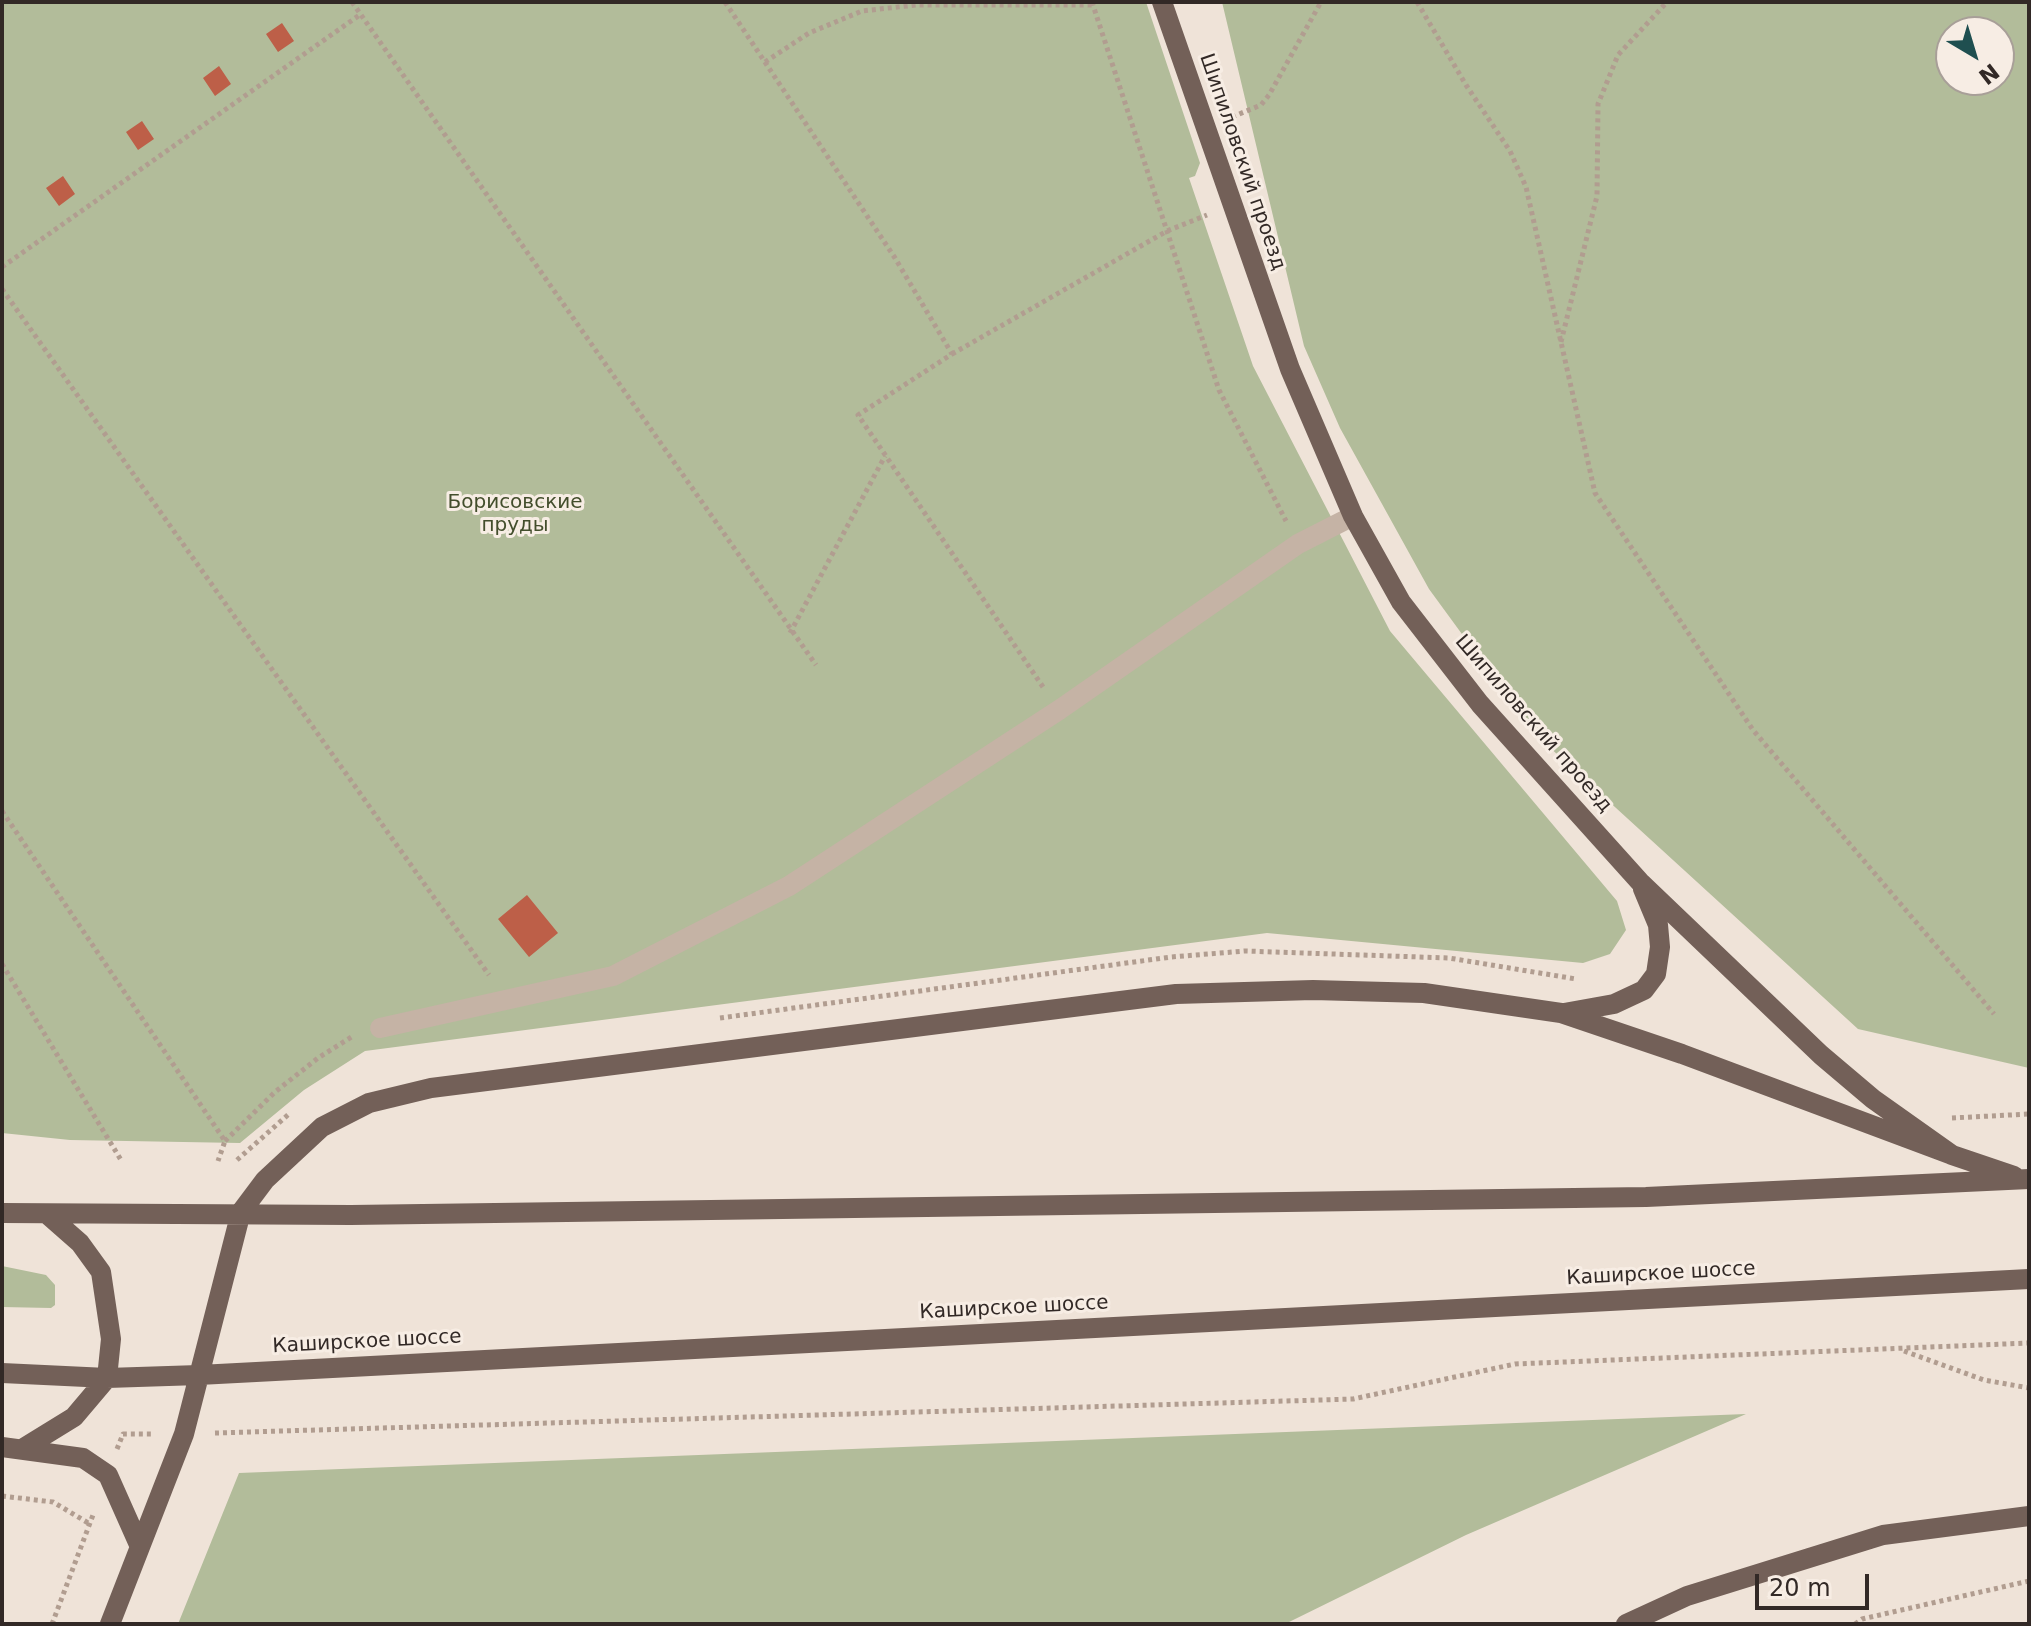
<!DOCTYPE html>
<meta charset="utf-8">
<style>
body{margin:0}
#map{position:relative;width:2031px;height:1626px;overflow:hidden;background:#efe3d8;font-family:"DejaVu Sans",sans-serif}
canvas{display:block}
.frame{position:absolute;inset:0;border:4px solid #322926;pointer-events:none}
.north{position:absolute;left:1935px;top:16px;width:80px;height:80px;box-sizing:border-box;background:#f7ede4;border:2px solid #a89f98;border-radius:50%;rotate:142deg;font-size:22px;font-weight:700;line-height:32px;text-align:center;color:#322926}
.north::after{content:'';display:block;margin:auto;width:28px;height:36px;background:#1f4f50;clip-path:polygon(50% 0,100% 100%,50% 72%,0 100%)}
.scale{position:absolute;left:1755px;top:1574px;width:114px;height:36px;box-sizing:border-box;border:4px solid #322926;border-top:0;padding-left:10px;font-size:24px;line-height:28px;white-space:nowrap;color:#322926;-webkit-text-stroke:6px #f7ede4;paint-order:stroke}
</style>
<div id="map">
<canvas width="2031" height="1626"></canvas>
<div class="frame"></div>
<div class="north">N</div>
<div class="scale">20 m</div>
</div>
<script>
const ctx = document.querySelector('canvas').getContext('2d');
ctx.lineJoin = 'round';
function fillPath(path, color) { ctx.fillStyle = color; ctx.fill(path, 'evenodd'); }
const shape = rows => new Path2D(rows.map(r => 'M' + r).join(''));
function strokePath(path, color, width, dash) { ctx.strokeStyle = color; ctx.lineWidth = width; ctx.lineCap = dash ? 'butt' : 'round'; ctx.setLineDash(dash || []); ctx.stroke(path); }
function write(font, color, halo, rows, align = 'center') {
  ctx.font = font + ' "DejaVu Sans",sans-serif'; ctx.lineWidth = 6; ctx.setLineDash([]); ctx.textBaseline = 'middle'; ctx.strokeStyle = halo; ctx.fillStyle = color; for (const [text, x, y, turn = 0] of rows) {
    ctx.save(); ctx.translate(x, y); ctx.rotate((+turn || 0) * Math.PI / 180); ctx.textAlign = isNaN(turn) ? turn : align; if (halo) ctx.strokeText(text, 0, 0); ctx.fillText(text, 0, 0); ctx.restore();
  }
}
fillPath(shape([
 [2,2,1146,2,1200,163,1195,176,1189,178,1253,366,1390,631,1617,901,1626,930,1610,954,1583,963,1267,933,365,1051,304,1090,240,1143,70,1140,2,1133],
 [1222,2,2029,2,2029,1068,1858,1029,1535,734,1429,589,1340,428,1304,346],
 [1951,32,1999,32,1999,80,1951,80],
 [2,1266,46,1275,55,1285,55,1305,51,1308,2,1307],
 [1746,1414,1466,1535,1285,1624,178,1624,239,1473]
]), '#b2bc9a');
fillPath(shape([
 [282,23,294,41,278,52,266,34],
 [219,66,231,84,215,96,203,78],
 [142,121,154,139,138,150,126,132],
 [63,176,75,194,59,206,46,188],
 [527,895,558,933,529,957,498,919]
]), '#bd5f48');
strokePath(shape([
 [352,2,816,665],
 [725,2,895,258,952,354,858,415,1043,687],
 [1092,2,1219,390,1286,521],
 [1417,2,1466,85,1510,151,1526,187,1595,493,1753,730,1994,1014],
 [765,62,809,33,862,11,916,5,1093,5],
 [1232,117,1261,105,1269,95,1321,2],
 [2,267,361,14],
 [2,289,489,975],
 [1561,342,1597,196,1598,104,1618,55,1667,2],
 [952,354,1167,231,1207,215],
 [790,633,885,456],
 [2,811,225,1141,218,1161],
 [2,964,121,1160],
 [720,1018,1171,957,1245,951,1449,958,1576,979],
 [1952,1118,2029,1114],
 [225,1141,275,1092,318,1058,353,1036],
 [237,1160,290,1113],
 [1904,1351,1984,1380,2029,1388],
 [215,1433,1353,1399,1515,1364,2029,1343],
 [117,1449,123,1434,153,1434],
 [2,1496,53,1502,90,1524],
 [52,1624,93,1515],
 [1855,1624,1862,1619,2029,1581]
]), '#b19d90', 5, [4, 4]);
strokePath(shape([
 [380,1028,613,976,789,886,1059,710,1298,544,1353,516]
]), '#c5b3a5', 20);
strokePath(shape([
 [1162,2,1290,369,1353,516,1401,602,1480,704,1640,882,1821,1055,1873,1099,1952,1155,2014,1176],
 [1564,1013,1614,1004,1644,990,1656,974,1660,947,1658,925,1643,889],
 [2,1213,351,1215,1646,1197,2029,1179],
 [2,1373,107,1378,199,1375,2029,1279],
 [2,1447,83,1458,108,1475,140,1547],
 [22,1449,74,1417,107,1378,111,1339,101,1272,80,1243,47,1214],
 [110,1624,184,1434,241,1212,265,1180,322,1127,369,1103,431,1088,1176,994,1313,990,1424,993,1561,1013,1682,1054,1952,1155],
 [1626,1624,1687,1596,1883,1535,2029,1516]
]), '#736058', 20);
write('20px', '#322926', '#f7ede4', [
 ["Шипиловский проезд",1242,162,71],
 ["Шипиловский проезд",1533,724,49],
 ["Каширское шоссе",1661,1274,-3],
 ["Каширское шоссе",1014,1308,-3],
 ["Каширское шоссе",367,1342,-3]
]);
write('20px', '#434e2c', '#f7ede4', [
 ["Борисовские",515,503],
 ["пруды",515,526]
]);
</script>
